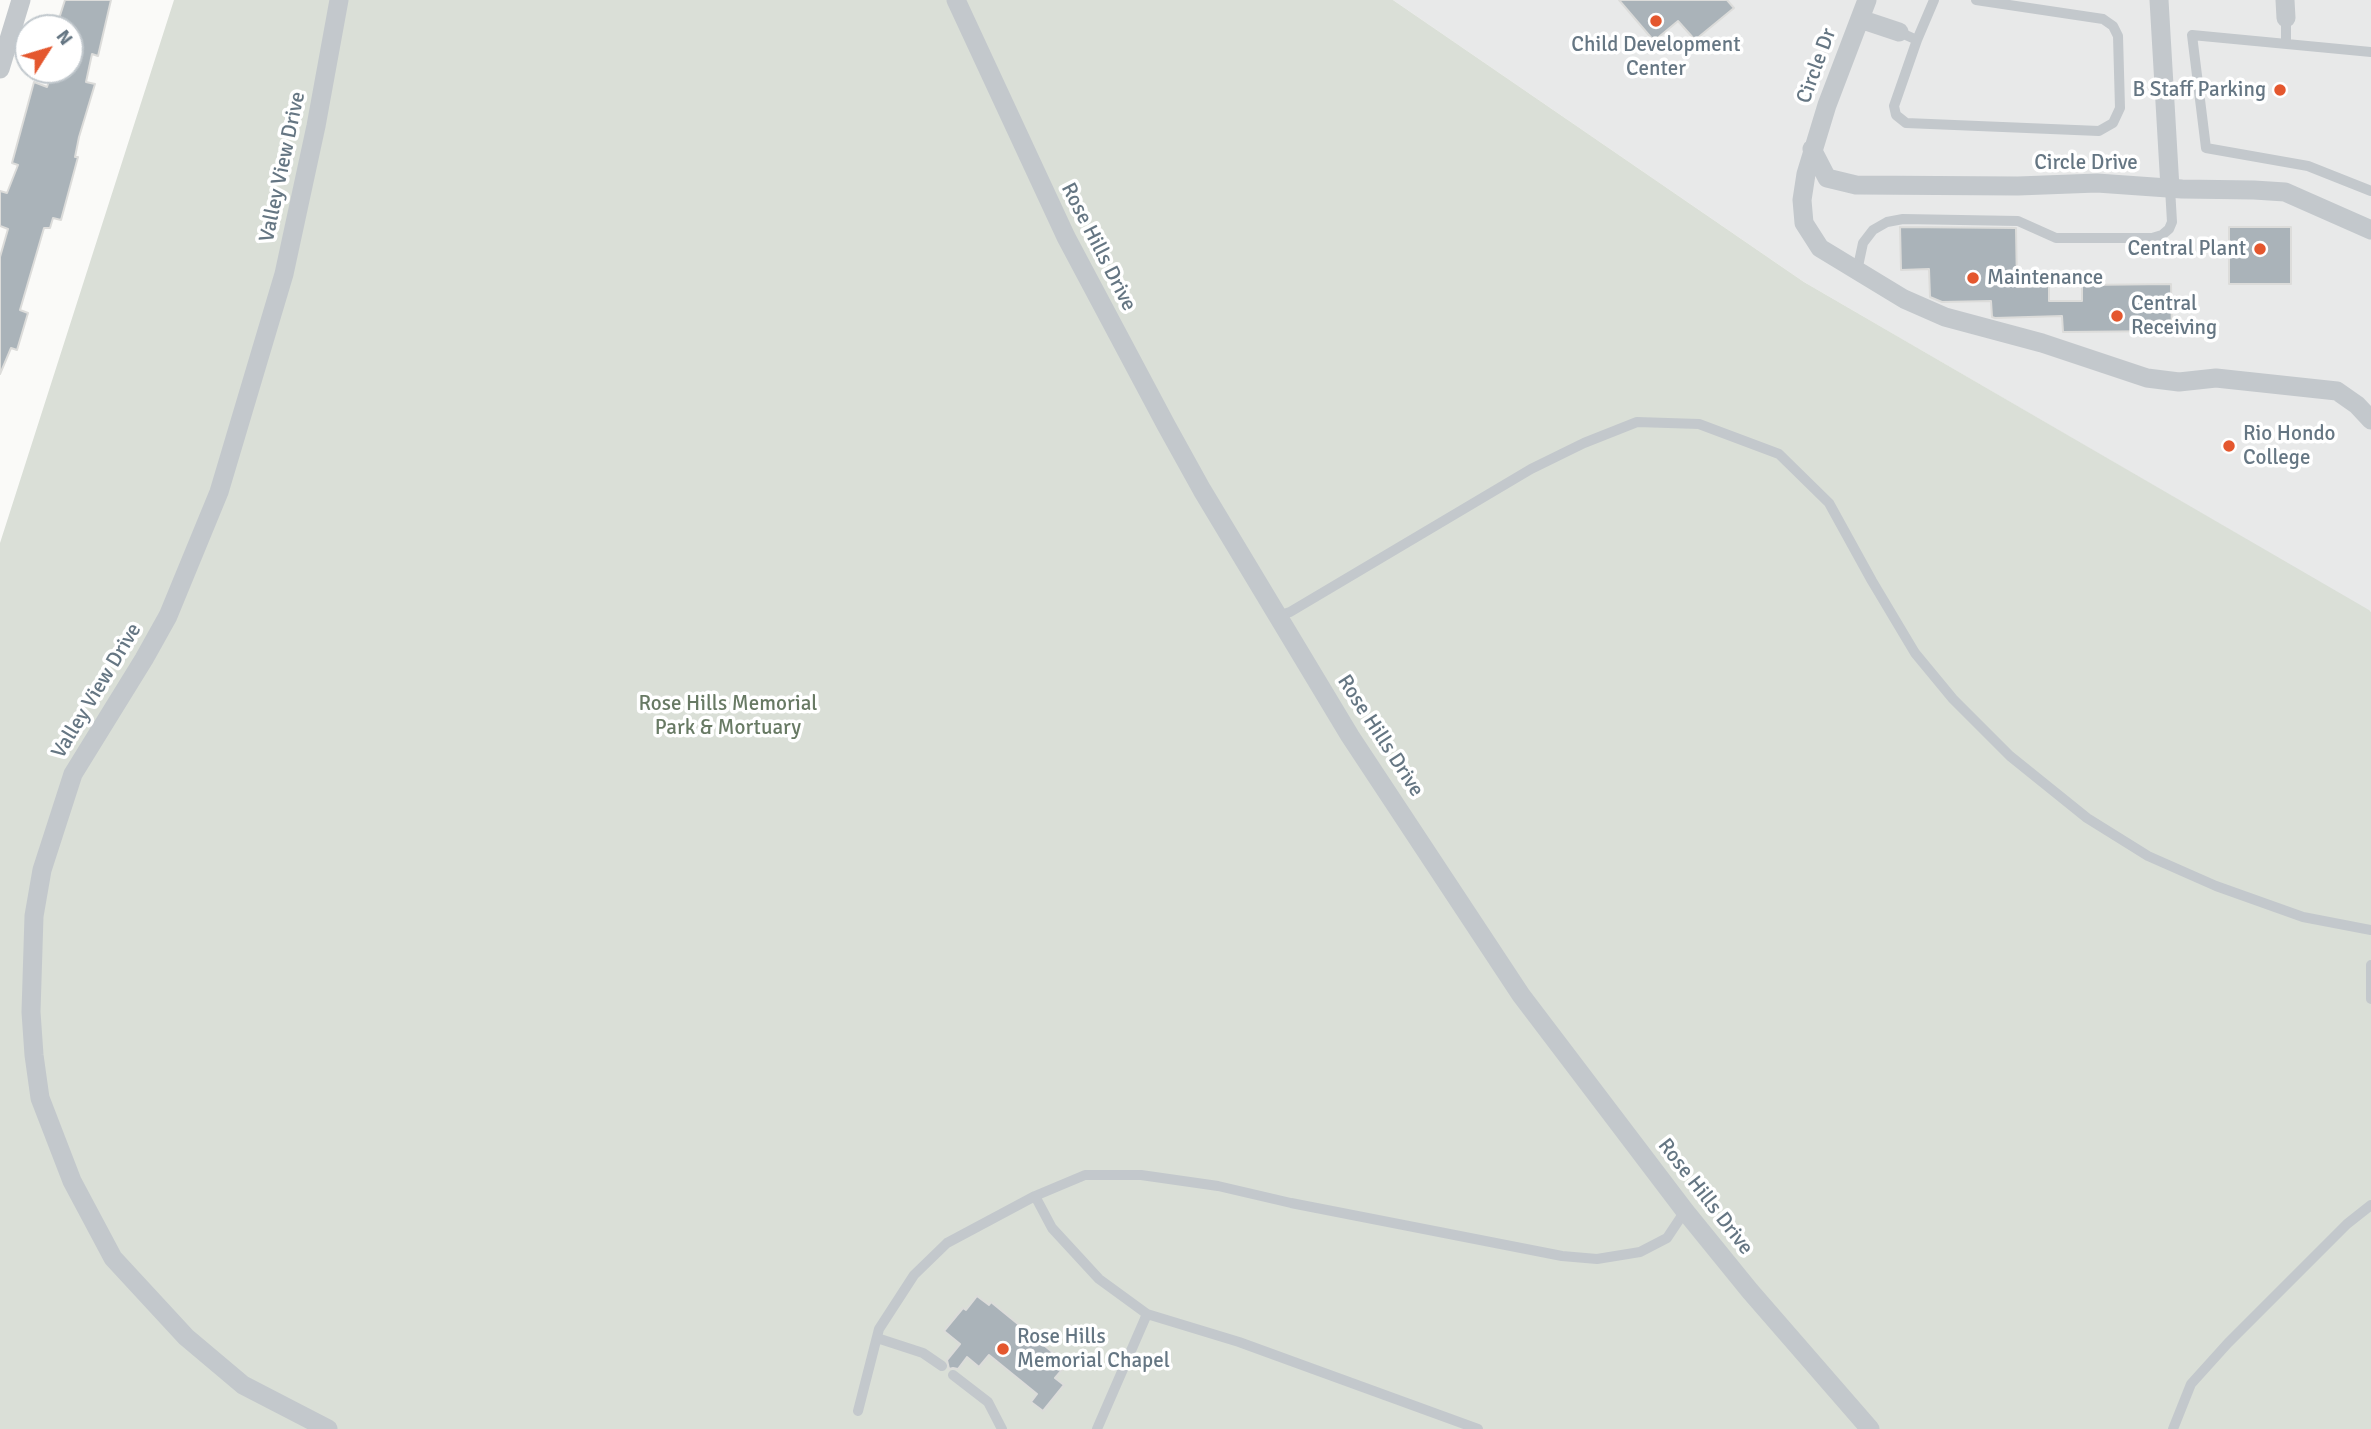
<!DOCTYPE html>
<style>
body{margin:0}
#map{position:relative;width:2371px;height:1429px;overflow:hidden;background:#fafaf8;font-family:Signika,sans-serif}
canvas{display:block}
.north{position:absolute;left:14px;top:14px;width:70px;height:70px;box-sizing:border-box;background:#fff;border:2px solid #c1c8cd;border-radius:50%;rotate:53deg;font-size:19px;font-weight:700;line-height:28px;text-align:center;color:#657683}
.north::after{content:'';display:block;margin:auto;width:24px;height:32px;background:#e4572e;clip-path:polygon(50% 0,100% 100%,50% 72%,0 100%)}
</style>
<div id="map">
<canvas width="2371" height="1429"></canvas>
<div class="north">N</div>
</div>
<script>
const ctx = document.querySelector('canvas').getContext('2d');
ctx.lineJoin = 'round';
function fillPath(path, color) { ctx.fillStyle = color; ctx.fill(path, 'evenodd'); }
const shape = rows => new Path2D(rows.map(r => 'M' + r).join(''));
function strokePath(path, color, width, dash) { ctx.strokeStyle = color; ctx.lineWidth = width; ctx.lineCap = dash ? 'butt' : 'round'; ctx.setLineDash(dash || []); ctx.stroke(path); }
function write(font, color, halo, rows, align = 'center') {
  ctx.font = font + ' Signika,sans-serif'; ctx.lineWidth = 7; ctx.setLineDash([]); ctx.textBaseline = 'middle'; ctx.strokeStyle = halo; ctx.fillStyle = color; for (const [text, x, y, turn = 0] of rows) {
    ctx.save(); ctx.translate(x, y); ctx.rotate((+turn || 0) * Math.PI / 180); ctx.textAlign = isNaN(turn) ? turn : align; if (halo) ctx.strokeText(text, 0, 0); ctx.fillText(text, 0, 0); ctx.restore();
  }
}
fillPath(shape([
 [1393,0,2371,0,2371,612,1804,282]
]), '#e8e9e9');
fillPath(shape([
 [174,0,1393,0,1804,282,2369,610,2371,612,2371,1429,0,1429,0,543]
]), '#dadfd7');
const building = shape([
 [65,0,111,0,98,56,92,54,86,82,95,84,79,137,75,157,78,157,61,220,53,218,50,228,44,228,20,310,28,313,17,350,11,348,0,374,0,257,8,229,0,226,0,191,7,193,18,165,12,163,34,82,47,87,49,81,52,82,55,70,70,70,70,28,56,28,65,0],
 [1619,0,1727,0,1734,8,1695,40,1678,21,1654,41,1619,0],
 [1900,227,2016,228,2017,287,2049,286,2049,301,2082,301,2082,285,2171,284,2172,331,2063,332,2062,316,1995,318,1992,317,1991,301,1942,302,1930,297,1929,269,1901,270,1900,227],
 [2229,227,2291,227,2291,284,2229,284,2229,227],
 [977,1296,989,1305,991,1302,1067,1364,1055,1378,1064,1385,1043,1411,1031,1402,1037,1394,989,1355,979,1367,967,1357,958,1369,953,1368,949,1369,947,1360,960,1344,944,1331,963,1308,966,1310,977,1296]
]);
fillPath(building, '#aab3b9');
strokePath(building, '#dcdcda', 2);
strokePath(shape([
 [1899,32,1917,40,1934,0],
 [1917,40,1894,106,1896,115,1906,123,2099,131,2113,123,2120,108,2118,36,2113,26,2103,19,1976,0],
 [2286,44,2286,18],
 [2371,52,2192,35,2206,148,2308,166,2371,191],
 [1857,271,1863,243,1873,230,1887,222,1903,219,2018,221,2056,238,2152,238,2162,235,2169,229,2172,222,2170,188],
 [1278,616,1290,612,1531,469,1584,443,1637,422,1699,424,1779,454,1829,503,1872,581,1915,653,1953,699,2010,756,2087,818,2148,856,2216,886,2303,917,2371,930],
 [2371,965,2371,999],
 [1035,1196,1052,1228,1099,1279,1147,1314,1239,1342,1478,1429],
 [877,1338,923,1353,942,1366],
 [953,1375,988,1402,1002,1429],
 [858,1411,879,1329,914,1275,947,1243,1035,1196,1085,1175,1141,1175,1218,1186,1291,1203,1562,1256,1597,1259,1640,1252,1667,1238,1685,1211],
 [1097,1429,1147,1314],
 [2173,1429,2191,1384,2228,1343,2347,1224,2371,1205]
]), '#c3c8cc', 10);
strokePath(shape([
 [956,0,1066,237,1166,425,1202,490,1350,736,1521,995,1685,1211,1750,1291,1870,1429],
 [1867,0,1827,105,1806,174,1802,200,1804,223,1820,248,1904,299,1945,317,2042,343,2147,378,2179,382,2216,378,2337,391,2357,405,2371,420],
 [2159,0,2170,188],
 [2285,0,2286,18],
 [1860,19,1899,32],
 [0,69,21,0],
 [1812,149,1827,178,1856,185,2018,186,2097,183,2182,189,2254,190,2285,192,2371,230],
 [328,1429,243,1385,186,1337,113,1258,72,1181,40,1098,34,1055,31,1012,34,916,42,870,73,774,144,659,168,616,219,492,284,274,316,126,339,0]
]), '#c3c8cc', 19);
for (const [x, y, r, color] of [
 [1656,21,7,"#e4572e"],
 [2280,90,7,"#e4572e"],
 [2260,249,7,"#e4572e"],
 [1973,278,7,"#e4572e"],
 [2117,316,7,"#e4572e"],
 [2229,446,7,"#e4572e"],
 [1003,1349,7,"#e4572e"]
]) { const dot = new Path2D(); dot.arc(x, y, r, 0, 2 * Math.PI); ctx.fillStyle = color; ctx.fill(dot); strokePath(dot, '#fff', 2.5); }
write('21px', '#657683', '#fff', [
 ["Child Development",1656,45,"center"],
 ["Center",1656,69,"center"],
 ["B Staff Parking",2266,90,"right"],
 ["Central Plant",2246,249,"right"],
 ["Maintenance",1987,278],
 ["Central",2131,304],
 ["Receiving",2131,328],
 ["Rio Hondo",2243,434],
 ["College",2243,458],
 ["Rose Hills",1017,1337],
 ["Memorial Chapel",1017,1361]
], 'left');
write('21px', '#657683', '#fff', [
 ["Circle Dr",1817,66,-70],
 ["Circle Drive",2086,163],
 ["Valley View Drive",283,167,-78],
 ["Rose Hills Drive",1098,247,63],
 ["Valley View Drive",97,691,-59],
 ["Rose Hills Drive",1380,736,57],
 ["Rose Hills Drive",1705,1197,52]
]);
write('21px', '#687a64', '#fff', [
 ["Rose Hills Memorial",728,704],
 ["Park & Mortuary",728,728]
]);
</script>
